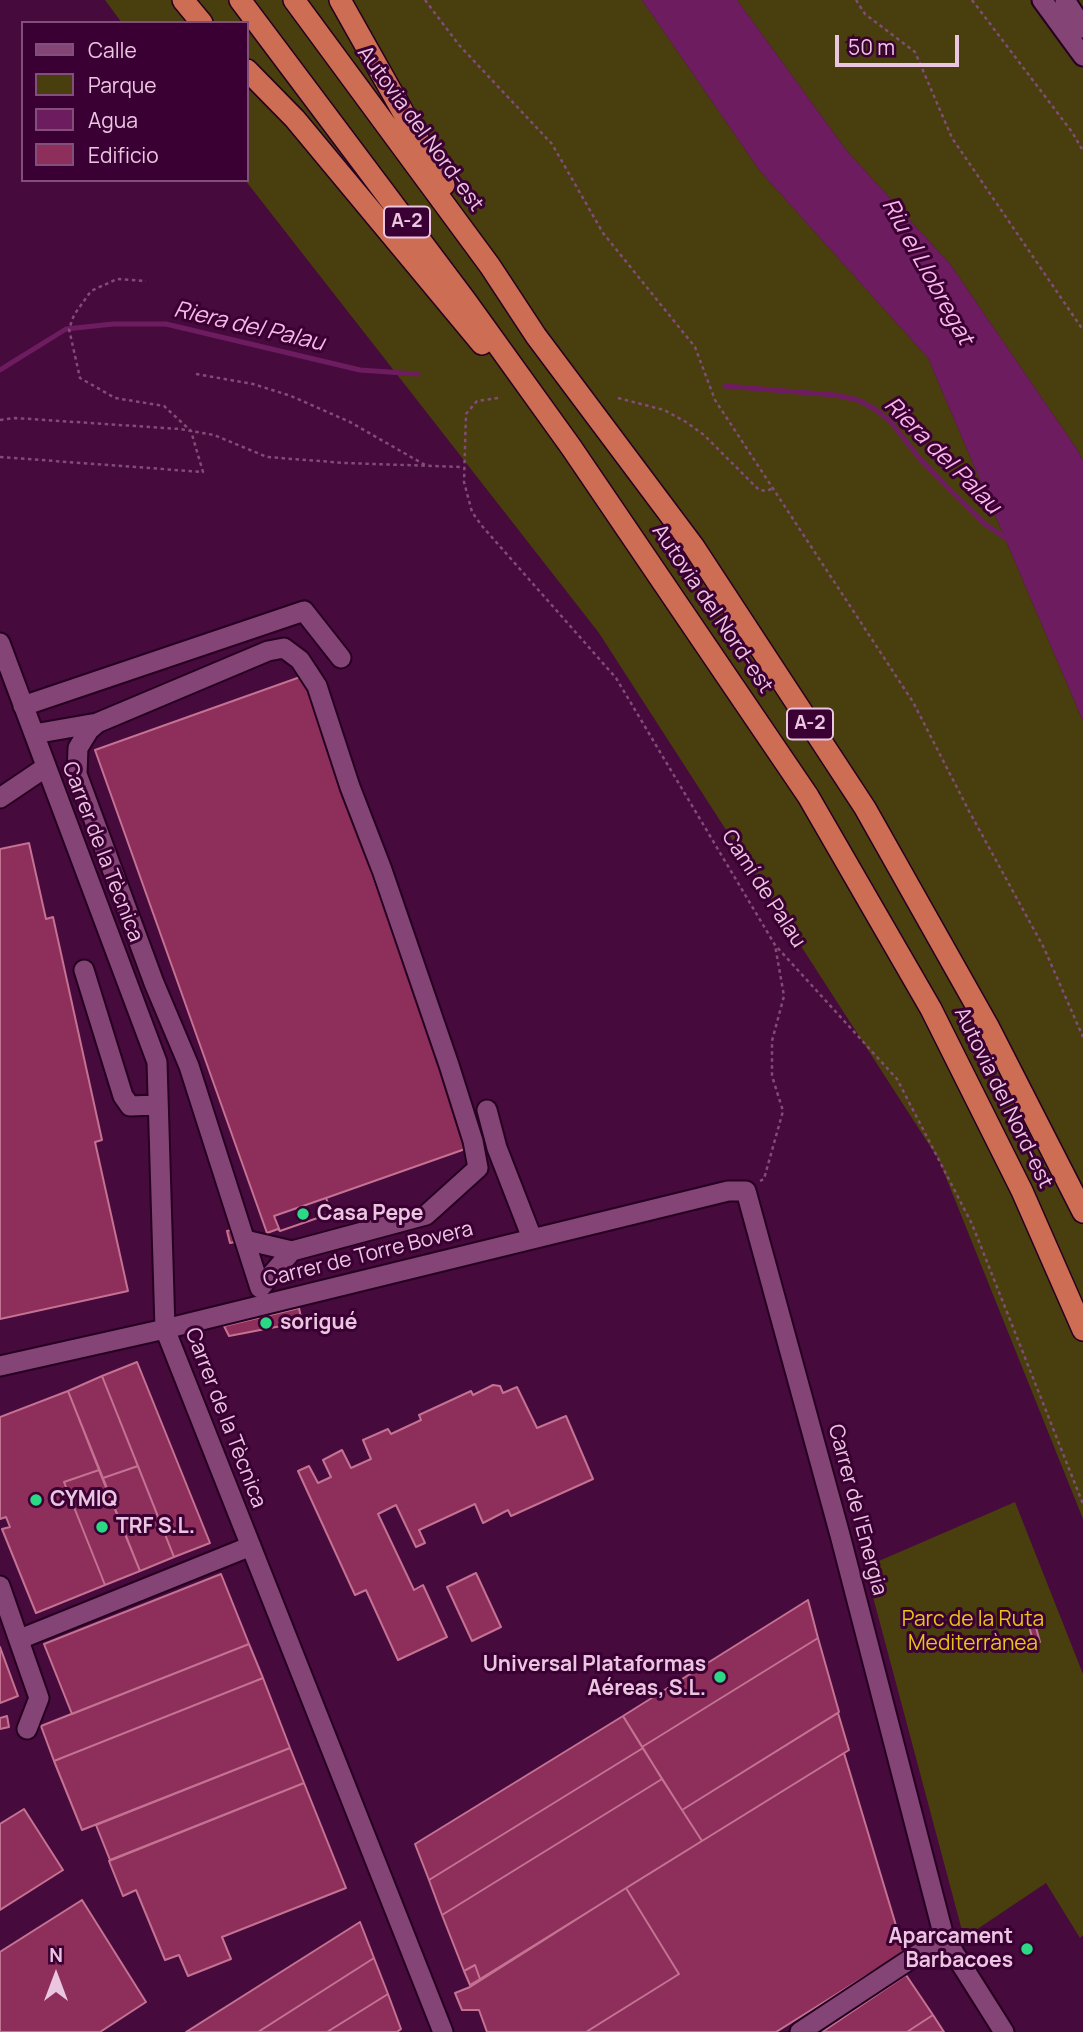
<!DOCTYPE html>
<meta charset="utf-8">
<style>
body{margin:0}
#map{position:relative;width:1083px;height:2032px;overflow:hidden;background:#470a3d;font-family:Manrope,sans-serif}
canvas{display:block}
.legend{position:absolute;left:21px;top:21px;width:228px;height:161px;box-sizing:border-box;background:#3b0033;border:2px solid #814f79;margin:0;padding:9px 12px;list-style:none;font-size:21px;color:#ebc6e1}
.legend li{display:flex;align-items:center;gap:14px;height:35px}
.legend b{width:35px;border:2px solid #814f79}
.north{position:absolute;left:21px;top:1941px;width:70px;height:70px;-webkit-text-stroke:5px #3b0033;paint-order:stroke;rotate:0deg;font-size:19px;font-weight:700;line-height:28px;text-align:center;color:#ebc6e1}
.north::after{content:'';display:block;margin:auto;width:24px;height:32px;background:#ebc6e1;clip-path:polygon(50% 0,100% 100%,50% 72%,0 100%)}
.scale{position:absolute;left:835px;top:35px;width:124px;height:32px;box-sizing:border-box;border:4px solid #ebc6e1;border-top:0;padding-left:9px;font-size:21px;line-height:24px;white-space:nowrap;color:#ebc6e1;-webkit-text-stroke:5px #3b0033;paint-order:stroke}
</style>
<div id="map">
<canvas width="1083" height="2032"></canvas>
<ul class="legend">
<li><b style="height:9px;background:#844476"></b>Calle</li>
<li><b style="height:19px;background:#493e0d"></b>Parque</li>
<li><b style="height:19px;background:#6d1d5f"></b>Agua</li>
<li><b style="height:19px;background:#8e2e5a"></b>Edificio</li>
</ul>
<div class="north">N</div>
<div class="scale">50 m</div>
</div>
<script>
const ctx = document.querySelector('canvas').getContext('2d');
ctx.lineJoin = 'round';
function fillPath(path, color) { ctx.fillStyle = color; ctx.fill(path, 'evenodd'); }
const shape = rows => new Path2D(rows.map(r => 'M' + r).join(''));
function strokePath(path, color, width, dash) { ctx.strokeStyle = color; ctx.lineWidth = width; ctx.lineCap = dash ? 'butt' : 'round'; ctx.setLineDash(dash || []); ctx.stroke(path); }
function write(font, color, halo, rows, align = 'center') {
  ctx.font = font + ' Manrope,sans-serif'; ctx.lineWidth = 6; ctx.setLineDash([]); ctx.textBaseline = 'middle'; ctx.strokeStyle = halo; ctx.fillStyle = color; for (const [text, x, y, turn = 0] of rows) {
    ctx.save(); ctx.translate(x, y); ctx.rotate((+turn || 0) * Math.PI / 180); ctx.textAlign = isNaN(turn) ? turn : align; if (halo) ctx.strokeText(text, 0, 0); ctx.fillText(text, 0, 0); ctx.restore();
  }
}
fillPath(shape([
 [105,0,642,0,760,171,928,358,1083,721,1083,1519,939,1160,599,633,245,180,247,180,247,23,122,23],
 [737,0,1083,0,1083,461,1078,451,950,264,846,150],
 [1015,1502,1083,1674,1083,1935,1080,1938,1046,1883,964,1938,865,1567]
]), '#493e0d');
fillPath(shape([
 [642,0,737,0,846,150,950,264,1078,451,1083,461,1083,721,928,358,760,171]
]), '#6d1d5f');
strokePath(shape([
 [0,370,66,329,113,324,166,324,360,370,418,374],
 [725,386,835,395,858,400,875,409,890,421,921,460,950,490,985,524,1010,541]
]), '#6d1d5f', 5);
const building = shape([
 [303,676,468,1148,326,1198,332,1213,280,1231,278,1229,267,1233,95,750,303,676],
 [29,843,46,919,53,917,102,1140,95,1142,128,1291,0,1319,0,849,29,843],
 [326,1198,332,1213,280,1231,274,1216,326,1198],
 [232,1230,235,1242,230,1243,227,1231,232,1230],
 [299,1308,302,1322,229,1336,224,1326,299,1308],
 [137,1362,210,1543,174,1557,102,1376,137,1362],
 [102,1376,138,1466,103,1478,68,1391,102,1376],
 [493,1385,500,1386,503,1393,517,1387,537,1428,566,1416,593,1479,511,1516,508,1510,483,1523,475,1504,419,1530,425,1543,416,1547,396,1505,378,1514,414,1590,423,1585,447,1637,398,1660,366,1590,355,1595,298,1471,309,1466,318,1483,331,1477,323,1460,342,1450,351,1468,371,1459,363,1440,388,1429,391,1434,421,1420,419,1415,471,1391,473,1395,493,1385],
 [68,1391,99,1470,64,1482,105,1585,36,1613,2,1529,10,1527,6,1517,0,1519,0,1417,68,1391],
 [138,1466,174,1557,140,1571,103,1478,138,1466],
 [99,1470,140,1571,105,1585,64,1482,99,1470],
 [476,1573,501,1627,472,1641,447,1587,476,1573],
 [221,1574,249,1644,72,1714,44,1644,221,1574],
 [808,1600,818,1638,642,1747,623,1716,808,1600],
 [1035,1624,1040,1642,1034,1644,1029,1626,1035,1624],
 [818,1638,839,1712,682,1810,642,1747,818,1638],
 [249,1644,263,1678,54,1761,41,1726,249,1644],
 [0,1647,18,1696,0,1703,0,1647],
 [263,1678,290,1748,82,1830,54,1761,263,1678],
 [838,1713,849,1750,702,1841,682,1810,838,1713],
 [7,1716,9,1727,0,1729,0,1718,7,1716],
 [623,1716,643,1748,429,1880,415,1844,623,1716],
 [290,1748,304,1783,110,1860,96,1825,290,1748],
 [643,1748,662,1779,442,1915,429,1880,643,1748],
 [844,1753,904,1952,776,2032,586,2032,679,1974,626,1888,844,1753],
 [662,1779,702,1841,480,1979,475,1965,464,1971,442,1915,662,1779],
 [304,1783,346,1888,222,1937,231,1959,188,1976,179,1955,165,1960,136,1890,123,1896,109,1861,304,1783],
 [24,1809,63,1870,0,1910,0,1824,24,1809],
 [626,1888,679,1974,586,2032,487,2032,479,2010,462,2010,455,1993,470,1987,626,1888],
 [82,1900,146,2002,100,2032,0,2032,0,1952,82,1900],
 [360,1922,374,1958,258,2032,186,2032,360,1922],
 [374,1958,388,1994,327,2032,258,2032,374,1958],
 [475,1965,480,1979,470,1985,464,1971,475,1965],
 [906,1975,933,2015,913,2028,907,2032,822,2032,906,1975],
 [388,1994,401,2029,397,2032,327,2032,388,1994],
 [933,2015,944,2032,907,2032,913,2028,933,2015]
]);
fillPath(building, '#8e2e5a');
strokePath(building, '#c47292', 2);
const minor = shape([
 [1042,0,1083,56],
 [1065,0,1083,28],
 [0,643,157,1062,165,1329,443,2032],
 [23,706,304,611,341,658],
 [34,734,97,723],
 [0,798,46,767],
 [84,970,123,1096,130,1106,158,1105],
 [487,1110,497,1148,532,1238],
 [245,1240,292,1251,426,1215,478,1168,473,1141,449,1065,382,870,350,787,317,686,300,660,284,648,268,651,97,723,89,730,78,748,77,774,154,983,189,1066,260,1288,292,1251],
 [0,1366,165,1329,728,1191,746,1191,840,1535,944,1937,1004,2032],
 [0,1586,39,1698,27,1729],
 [20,1639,251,1546],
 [800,2032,944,1937]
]);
const highway = shape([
 [183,0,202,23],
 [240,0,466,301,571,447,808,796,931,1009,1022,1191,1083,1330],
 [294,0,490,266,536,336,694,547,865,808,989,1028,1083,1212],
 [340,0,444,185],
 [247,70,295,119,482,344]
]);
strokePath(minor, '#260020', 23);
strokePath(highway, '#260020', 24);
strokePath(shape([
 [425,0,459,45,552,144,603,233,695,347,715,400,913,702,969,811,1044,948,1083,1037],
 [856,0,865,14,915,52,952,138,1083,330],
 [972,0,1072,132,1083,151],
 [196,374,253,384,291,396,350,422,425,465],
 [498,398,477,401,466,414,464,482,472,512,482,526,616,678,775,945,897,1079,972,1224,1083,1504],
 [618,398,664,410,686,422,704,435,759,490,767,491,773,488],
 [0,420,15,418,180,429,214,435,267,457,345,463,463,467],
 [0,457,203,472,191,431,164,406,115,398,80,378,69,329,74,315,91,291,117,279,146,281],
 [760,1181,764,1179,783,1111,772,1076,772,1041,784,996,775,945]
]), '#814d77', 2.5, [3.5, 3.5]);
strokePath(minor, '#844476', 19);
strokePath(highway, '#cd6d54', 21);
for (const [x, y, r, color] of [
 [303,1214,7,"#2bd884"],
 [266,1323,7,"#2bd884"],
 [36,1500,7,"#2bd884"],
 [102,1527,7,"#2bd884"],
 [720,1677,7,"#2bd884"],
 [1027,1949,7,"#2bd884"]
]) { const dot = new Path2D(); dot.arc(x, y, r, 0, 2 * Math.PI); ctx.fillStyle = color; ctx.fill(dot); strokePath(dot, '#3b0033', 2.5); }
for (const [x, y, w] of [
 [407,222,46],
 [810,724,46]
]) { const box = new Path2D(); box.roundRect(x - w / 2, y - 15.5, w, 31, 5); ctx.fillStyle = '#3b0033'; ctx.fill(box); strokePath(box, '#ebc6e1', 2); }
write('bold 19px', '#ebc6e1', null, [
 ["A-2",407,222],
 ["A-2",810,724]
]);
write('21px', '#ebc6e1', '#3b0033', [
 ["Autovia del Nord-est",420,129,54],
 ["Autovia del Nord-est",712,609,56],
 ["Carrer de la Tècnica",102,852,69],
 ["Camí de Palau",763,889,57],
 ["Autovia del Nord-est",1003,1098,64],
 ["Carrer de Torre Bovera",368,1255,-14],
 ["Carrer de la Tècnica",225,1418,69],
 ["Carrer de l'Energia",857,1510,75]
]);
write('bold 21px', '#ebc6e1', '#3b0033', [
 ["Casa Pepe",317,1214],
 ["sorigué",280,1323],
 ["CYMIQ",50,1500],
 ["TRF S.L.",116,1527],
 ["Universal Plataformas",706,1665,"right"],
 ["Aéreas, S.L.",706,1689,"right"],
 ["Aparcament",1013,1937,"right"],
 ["Barbacoes",1013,1961,"right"]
], 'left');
write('21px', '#e8c415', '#3b0033', [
 ["Parc de la Ruta",973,1620],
 ["Mediterrànea",973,1644]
]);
write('italic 23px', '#f9b6e8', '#3b0033', [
 ["Riu el Llobregat",927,272,61],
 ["Riera del Palau",249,327,13],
 ["Riera del Palau",942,456,45]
]);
</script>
